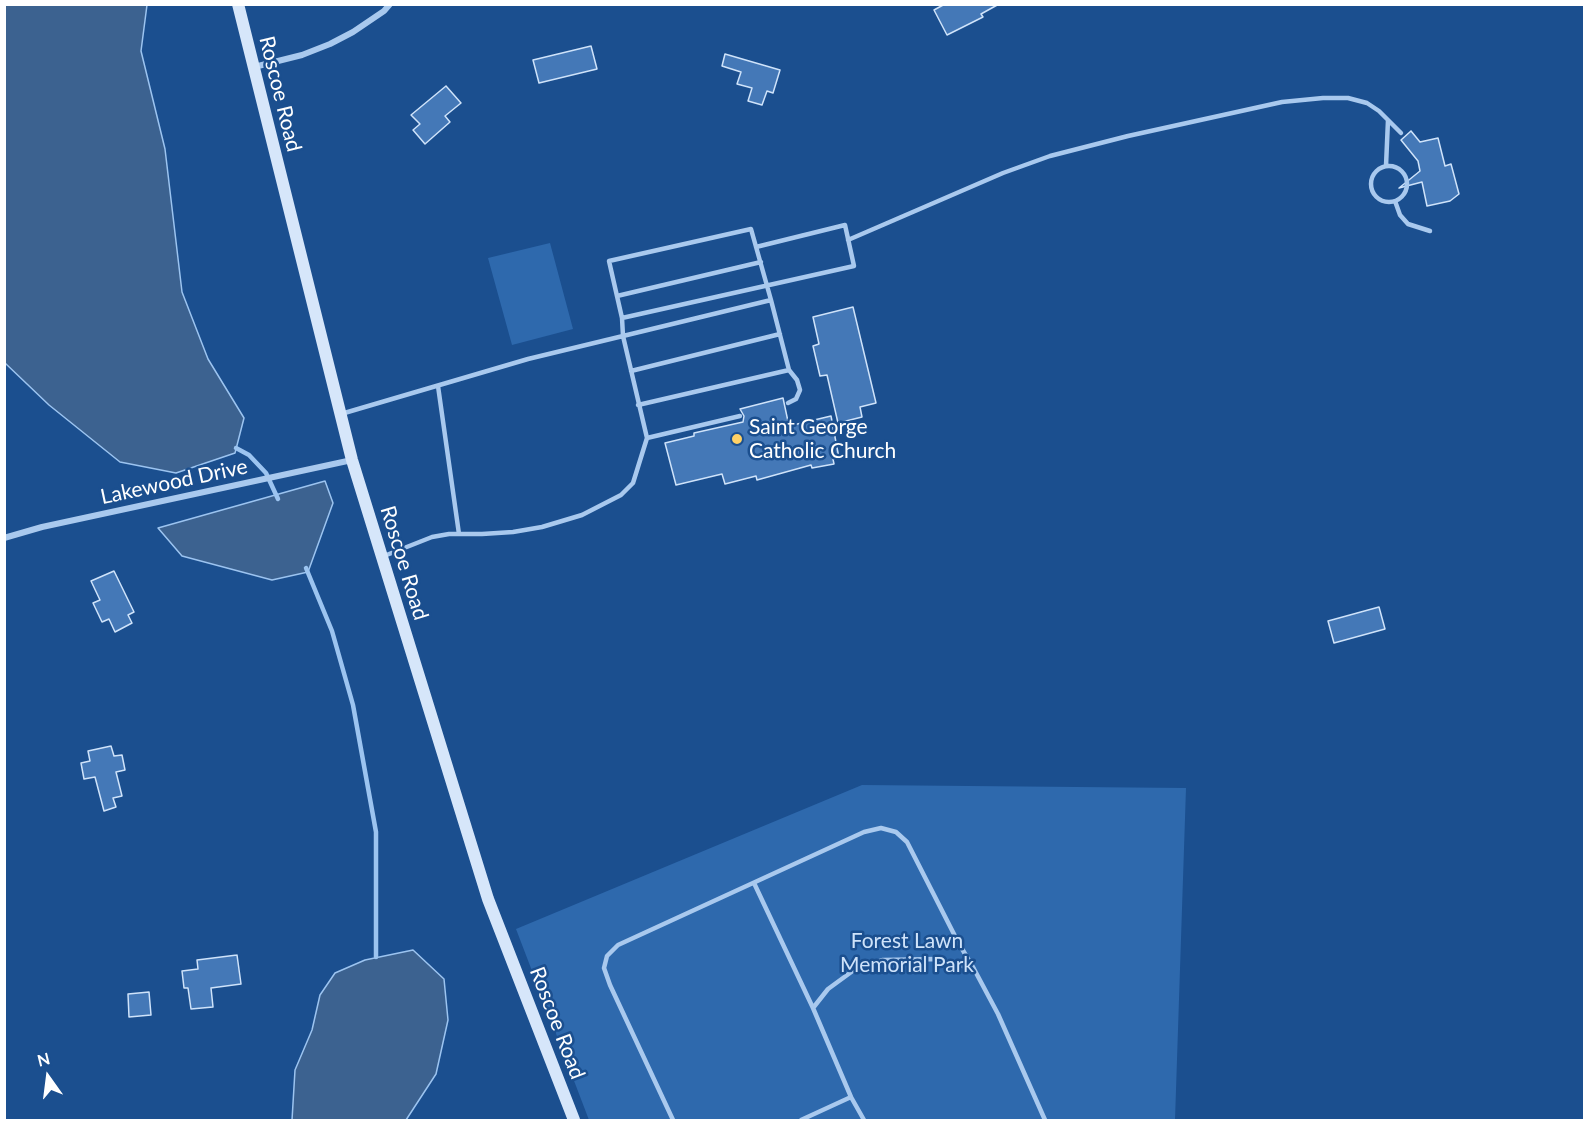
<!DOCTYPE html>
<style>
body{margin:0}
#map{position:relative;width:1589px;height:1125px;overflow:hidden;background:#1b4f8f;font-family:Lato,sans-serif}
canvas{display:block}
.frame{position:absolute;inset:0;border:6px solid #fff;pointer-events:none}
.north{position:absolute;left:18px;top:1047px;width:60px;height:60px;-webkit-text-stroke:4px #1b4f8f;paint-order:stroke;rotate:346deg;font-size:16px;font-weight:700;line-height:24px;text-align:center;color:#fff}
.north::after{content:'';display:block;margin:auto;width:21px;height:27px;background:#fff;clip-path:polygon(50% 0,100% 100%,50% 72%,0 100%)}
</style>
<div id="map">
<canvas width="1589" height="1125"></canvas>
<div class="frame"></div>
<div class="north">N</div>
</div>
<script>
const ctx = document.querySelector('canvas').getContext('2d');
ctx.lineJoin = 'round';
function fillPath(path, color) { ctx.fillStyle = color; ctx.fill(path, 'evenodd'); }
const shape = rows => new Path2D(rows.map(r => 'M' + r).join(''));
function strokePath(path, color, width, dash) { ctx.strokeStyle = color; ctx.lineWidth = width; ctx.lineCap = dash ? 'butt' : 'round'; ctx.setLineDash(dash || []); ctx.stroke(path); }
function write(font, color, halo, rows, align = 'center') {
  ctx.font = font + ' Lato,sans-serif'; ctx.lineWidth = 5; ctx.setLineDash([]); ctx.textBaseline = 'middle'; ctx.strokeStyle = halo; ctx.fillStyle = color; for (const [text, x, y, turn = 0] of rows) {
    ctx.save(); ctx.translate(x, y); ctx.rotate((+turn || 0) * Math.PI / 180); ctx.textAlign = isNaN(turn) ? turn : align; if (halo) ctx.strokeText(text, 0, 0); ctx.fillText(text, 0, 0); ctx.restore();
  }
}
fillPath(shape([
 [550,243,573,329,512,345,488,258],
 [862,785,1186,788,1175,1120,589,1120,516,929]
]), '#2e69ad');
const water = shape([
 [4,5,147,5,141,51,165,149,182,292,208,359,244,418,235,453,176,473,120,462,49,405,5,363,4,5],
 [325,481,333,503,308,572,272,580,182,556,158,528,325,481],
 [413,950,444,979,448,1020,436,1074,406,1120,292,1120,295,1070,312,1030,320,995,335,973,365,960,413,950]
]);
fillPath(water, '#3c6290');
strokePath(water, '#9cc4f0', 1.5);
strokePath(shape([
 [236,448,249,455,266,473,278,499],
 [306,568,332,631,353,705,376,832,376,957]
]), '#9cc4f0', 4.5);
const building = shape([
 [945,4,999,4,981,14,983,17,947,35,934,10,945,4],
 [591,46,597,69,539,83,533,60,591,46],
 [725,54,780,70,773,93,767,91,762,105,748,101,752,88,737,84,741,72,722,66,725,54],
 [446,86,461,103,445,116,450,122,425,144,413,130,420,124,411,115,446,86],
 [1411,131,1420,142,1438,138,1445,166,1451,164,1459,194,1450,201,1427,206,1422,182,1399,188,1420,171,1418,161,1401,140,1411,131],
 [853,307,876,403,860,407,862,417,838,423,827,375,820,376,813,346,819,344,813,317,853,307],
 [783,398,789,426,831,416,839,458,833,459,834,464,812,468,811,465,757,480,756,476,725,484,722,474,676,485,665,443,694,436,694,433,743,422,744,416,740,409,783,398],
 [114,571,134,612,128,615,132,623,115,632,109,619,102,622,93,603,100,600,91,581,114,571],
 [1379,607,1385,629,1334,643,1328,621,1379,607],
 [111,746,114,756,122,755,125,770,116,772,122,796,113,798,116,807,104,811,95,777,84,779,81,763,90,761,88,751,111,746],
 [237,955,241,984,211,988,213,1007,191,1009,188,988,184,988,182,971,198,969,197,960,237,955],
 [149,992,151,1015,129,1017,128,994,149,992]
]);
fillPath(building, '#4478b7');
strokePath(building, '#cfe3fa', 1.5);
strokePath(shape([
 [1386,166,1388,120],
 '1371 184a18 18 0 1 1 36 0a18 18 0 1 1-36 0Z',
 [1395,201,1400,215,1408,224,1430,231],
 [848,240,1003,173,1050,156,1128,136,1282,102,1323,98,1348,98,1367,103,1379,111,1401,133],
 [617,296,761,262],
 [771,300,623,336,622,318,609,261,751,229,771,300,789,370,797,380,800,390,796,399,788,403],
 [622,318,854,266,845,225,756,247],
 [631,371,780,334],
 [438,386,459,534],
 [638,405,789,370],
 [341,414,528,359,623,336,647,438,633,483,621,495,582,515,542,527,513,532,482,534,449,534,432,537,384,556],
 [647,438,740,416],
 [754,883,813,1008],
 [851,1097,864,1120],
 [673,1120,610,985,604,968,607,956,618,945,864,832,881,828,896,832,907,842,958,942,974,969],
 [801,1120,851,1097,813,1008,828,989,854,970,883,960,936,959,974,969,998,1014,1045,1120]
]), '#a9c9ee', 4.5);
strokePath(shape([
 [254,67,302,55,330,44,353,32,384,11,390,4],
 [4,538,42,527,352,460]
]), '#a9c9ee', 6);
strokePath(shape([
 [238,4,352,460,488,899,574,1120]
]), '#d6e6fa', 12);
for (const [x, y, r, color] of [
 [737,439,6,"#ffd166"]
]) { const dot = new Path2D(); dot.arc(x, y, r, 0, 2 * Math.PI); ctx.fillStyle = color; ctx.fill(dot); strokePath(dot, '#1b4f8f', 2); }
write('21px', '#fff', '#1b4f8f', [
 ["Roscoe Road",280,94,76],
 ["Lakewood Drive",174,482,-12],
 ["Roscoe Road",404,563,73],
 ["Roscoe Road",557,1023,69]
]);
write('21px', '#fff', '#1b4f8f', [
 ["Saint George",749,427],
 ["Catholic Church",749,451]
], 'left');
write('21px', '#cfe3fa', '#1b4f8f', [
 ["Forest Lawn",907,941],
 ["Memorial Park",907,965]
]);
</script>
